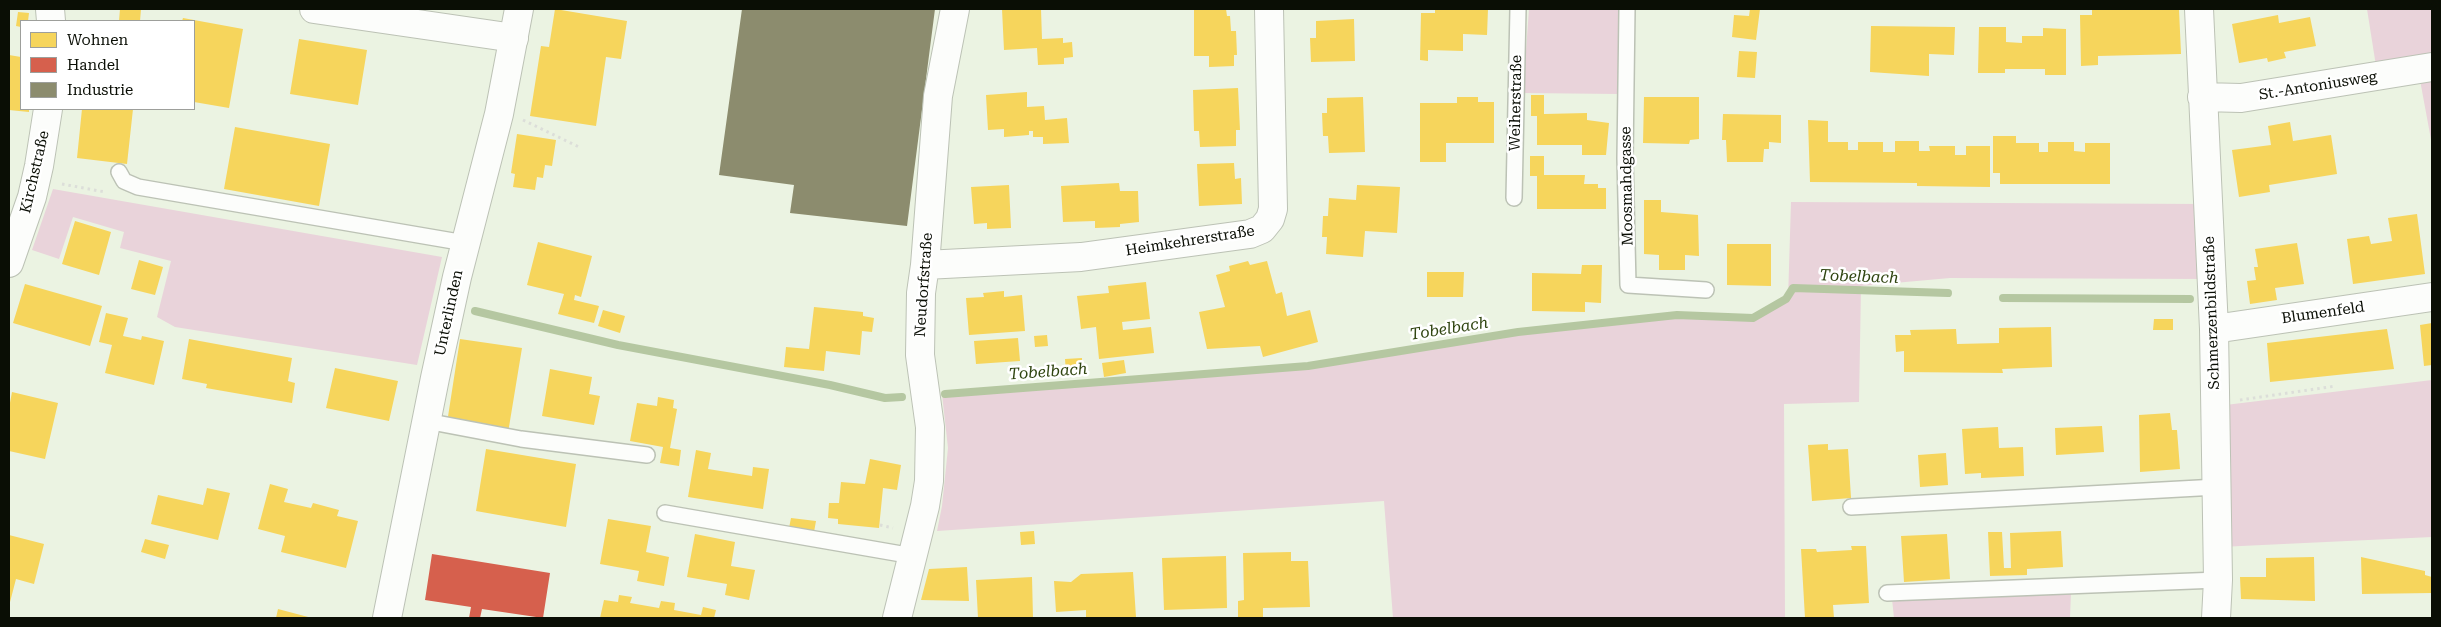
<!DOCTYPE html>
<meta charset="utf-8">
<style>
body{margin:0}
#map{position:relative;width:2441px;height:627px;overflow:hidden;background:#ebf3e2;font-family:"Roboto Serif",serif}
canvas{display:block}
.frame{position:absolute;inset:0;border:10px solid #0a0e05;pointer-events:none}
.legend{position:absolute;left:20px;top:20px;width:175px;height:90px;box-sizing:border-box;background:#fff;border:1px solid #9d9f9b;margin:0;padding:6px 9px;list-style:none;font-size:15px;color:#0a0e05}
.legend li{display:flex;align-items:center;gap:10px;height:25px}
.legend b{width:25px;border:1px solid #9d9f9b}
</style>
<div id="map">
<canvas width="2441" height="627"></canvas>
<div class="frame"></div>
<ul class="legend">
<li><b style="height:14px;background:#f6d55c"></b>Wohnen</li>
<li><b style="height:14px;background:#d6604d"></b>Handel</li>
<li><b style="height:14px;background:#8c8c6e"></b>Industrie</li>
</ul>
</div>
<script>
const ctx = document.querySelector('canvas').getContext('2d');
ctx.lineJoin = 'round';
function fillPath(path, color) { ctx.fillStyle = color; ctx.fill(path, 'evenodd'); }
const shape = rows => new Path2D(rows.map(r => 'M' + r).join(''));
function strokePath(path, color, width, dash) { ctx.strokeStyle = color; ctx.lineWidth = width; ctx.lineCap = dash ? 'butt' : 'round'; ctx.setLineDash(dash || []); ctx.stroke(path); }
function write(font, color, halo, rows, align = 'center') {
  ctx.font = font + ' "Roboto Serif",serif'; ctx.lineWidth = 5; ctx.setLineDash([]); ctx.textBaseline = 'middle'; ctx.strokeStyle = halo; ctx.fillStyle = color; for (const [text, x, y, turn = 0] of rows) {
    ctx.save(); ctx.translate(x, y); ctx.rotate((+turn || 0) * Math.PI / 180); ctx.textAlign = isNaN(turn) ? turn : align; if (halo) ctx.strokeText(text, 0, 0); ctx.fillText(text, 0, 0); ctx.restore();
  }
}
fillPath(shape([
 [1529,9,1619,9,1618,94,1523,93],
 [2367,9,2432,9,2432,56,2376,66],
 [2432,78,2432,145,2420,80],
 [53,189,442,257,417,365,175,327,157,317,171,261,120,248,124,232,73,217,59,259,32,250],
 [1791,202,2202,204,2207,279,1950,278,1861,286,1859,402,1784,404,1785,618,1393,618,1384,501,937,531,942,506,948,448,942,394,1308,367,1519,333,1678,317,1754,319,1788,300],
 [2432,380,2432,537,2220,547,2217,406],
 [2071,592,2070,618,1894,618,1892,599]
]), '#e9d3da');
fillPath(shape([
 [120,9,141,9,140,21,119,21],
 [555,9,627,21,621,59,606,57,596,126,530,116,541,46,549,47],
 [1002,9,1041,9,1042,39,1063,38,1063,43,1072,42,1073,57,1064,58,1064,64,1038,65,1037,48,1004,50],
 [1226,9,1227,16,1230,16,1231,31,1236,31,1237,55,1234,55,1234,66,1209,67,1209,56,1194,56,1194,10],
 [1435,9,1488,9,1487,35,1463,34,1463,51,1428,50,1428,61,1420,60,1421,13,1435,13],
 [1750,9,1760,9,1756,40,1732,37,1734,15,1749,16],
 [2092,9,2179,9,2181,54,2098,56,2098,65,2081,66,2080,15,2092,15],
 [18,12,29,13,28,21,21,21,21,27,16,26],
 [2278,15,2279,23,2310,17,2316,46,2284,52,2286,58,2268,62,2267,58,2239,63,2232,24],
 [183,18,243,29,229,108,194,102,194,21,182,21],
 [1354,19,1355,61,1311,62,1310,38,1316,38,1316,21],
 [1871,26,1955,27,1954,55,1929,54,1929,76,1870,72],
 [1979,27,2006,27,2006,42,2022,43,2022,36,2043,36,2043,28,2066,29,2066,75,2045,75,2045,69,2005,69,2005,73,1978,73],
 [299,39,367,50,358,105,290,94],
 [1739,51,1757,52,1755,78,1737,77],
 [9,55,21,57,21,109,29,109,29,112,9,110],
 [1238,88,1240,130,1236,130,1236,146,1200,147,1199,131,1194,131,1193,90],
 [1027,92,1027,107,1044,106,1045,120,1067,118,1069,143,1043,144,1043,137,1033,137,1033,131,1029,131,1029,135,1004,137,1004,129,988,130,986,95],
 [1531,95,1544,95,1544,114,1587,113,1587,120,1609,123,1606,155,1582,155,1582,145,1537,145,1537,116,1531,116],
 [1363,97,1365,152,1329,153,1328,136,1323,136,1322,113,1327,113,1327,98],
 [1457,97,1478,97,1478,102,1494,102,1494,143,1446,143,1446,162,1420,162,1420,103,1457,103],
 [1644,97,1699,97,1699,139,1690,140,1689,144,1643,143],
 [82,109,133,109,127,164,77,158],
 [1723,114,1781,115,1781,143,1769,142,1769,149,1764,149,1763,162,1727,162,1726,140,1722,140],
 [1808,120,1828,121,1828,142,1848,142,1848,150,1858,150,1858,142,1883,142,1883,152,1895,152,1895,141,1919,141,1919,151,1930,151,1929,146,1955,146,1955,155,1966,155,1966,146,1990,146,1990,187,1917,186,1917,183,1810,182],
 [2290,122,2293,141,2331,135,2337,174,2269,185,2270,192,2239,197,2232,150,2271,145,2268,126],
 [235,127,330,144,319,206,224,189],
 [517,134,556,140,552,166,545,165,543,178,537,177,535,190,513,187,515,174,511,173],
 [1993,136,2016,136,2016,143,2039,143,2039,152,2048,152,2048,142,2074,142,2074,151,2085,152,2085,143,2110,143,2110,184,2000,184,2000,173,1993,173],
 [1530,156,1544,156,1544,175,1585,175,1584,184,1598,184,1598,188,1606,188,1606,209,1537,209,1537,176,1530,176],
 [1234,163,1235,179,1241,178,1242,204,1199,206,1197,164],
 [1119,183,1120,191,1138,191,1139,222,1120,224,1120,227,1095,228,1095,221,1063,222,1061,186],
 [1009,185,1011,228,987,229,987,223,974,224,971,187],
 [1357,185,1400,187,1397,233,1365,231,1363,257,1326,254,1327,237,1322,237,1323,216,1328,216,1329,198,1356,200],
 [1644,200,1661,200,1661,212,1698,215,1699,256,1685,255,1685,270,1659,270,1659,255,1644,254],
 [2417,214,2425,274,2353,284,2347,239,2369,236,2371,244,2392,241,2388,218],
 [75,221,111,232,99,275,62,264],
 [538,242,592,256,581,297,575,295,574,300,599,306,594,323,558,314,564,294,527,285],
 [2297,243,2304,284,2275,288,2277,300,2250,304,2247,281,2256,280,2254,267,2258,267,2255,249],
 [1727,244,1771,244,1771,286,1727,285],
 [139,260,163,267,155,295,131,289],
 [1248,261,1250,265,1267,261,1276,294,1282,292,1287,316,1310,310,1318,342,1263,357,1260,346,1207,349,1199,312,1225,307,1216,275,1230,271,1229,266],
 [1582,265,1602,265,1601,303,1585,302,1585,312,1532,311,1532,273,1581,274],
 [1427,272,1464,272,1463,297,1427,297],
 [1146,282,1150,319,1122,322,1123,330,1151,327,1154,353,1099,359,1096,327,1081,329,1077,296,1109,293,1108,286],
 [25,284,102,306,90,346,13,323],
 [1004,291,1004,297,1022,295,1025,331,969,335,966,298,984,297,983,293],
 [814,307,863,312,863,316,874,318,872,332,862,331,860,355,826,351,824,371,784,367,786,347,809,349],
 [603,310,625,316,620,333,598,326],
 [106,313,128,318,123,336,141,340,142,336,164,341,154,385,105,373,112,345,99,342],
 [2154,319,2173,319,2173,330,2153,330],
 [2432,323,2432,365,2424,366,2420,325],
 [2051,327,2052,367,2002,369,2003,373,1904,372,1904,351,1896,352,1895,335,1911,335,1910,330,1956,329,1957,344,1999,343,1999,328],
 [2387,329,2394,369,2270,382,2267,343],
 [1047,335,1048,346,1035,347,1034,336],
 [1018,338,1020,361,976,364,974,341],
 [189,339,292,358,288,381,295,383,292,403,206,388,207,384,182,379],
 [460,339,522,348,508,433,447,423],
 [1082,358,1082,372,1066,373,1065,359],
 [1124,360,1126,373,1104,377,1102,363],
 [335,368,398,381,389,421,326,408],
 [550,369,592,377,589,394,600,396,594,425,542,416],
 [12,392,58,403,45,459,9,451,9,408],
 [658,397,674,400,673,408,677,409,670,448,681,450,679,466,660,463,663,447,630,441,637,403,657,406],
 [2170,413,2172,430,2177,430,2180,469,2140,472,2139,415],
 [2102,426,2104,452,2056,455,2055,428],
 [1998,427,1999,448,2023,447,2024,476,1981,478,1981,473,1965,474,1962,429],
 [1828,444,1828,450,1848,449,1851,498,1812,501,1808,445],
 [486,449,576,464,566,527,476,511],
 [696,450,711,453,708,469,752,476,753,467,769,469,763,509,688,497],
 [1946,453,1948,485,1920,487,1918,455],
 [870,459,901,465,897,490,883,488,879,528,838,524,838,519,828,518,829,503,839,503,841,482,865,484],
 [270,484,288,489,284,502,311,508,313,503,339,510,337,516,358,521,346,568,281,552,285,536,258,529],
 [207,488,230,493,218,540,151,524,158,495,203,505],
 [791,518,816,521,814,532,789,528],
 [608,519,651,526,646,552,669,557,664,586,637,581,639,571,600,564],
 [1034,531,1035,544,1021,545,1020,532],
 [2061,531,2063,567,2027,569,2027,575,1990,576,1988,532,2002,532,2004,568,2011,568,2010,533],
 [695,534,735,542,731,566,755,570,749,600,725,595,727,584,687,577],
 [1947,534,1950,579,1904,582,1901,536],
 [9,535,44,544,34,584,16,579,9,606],
 [145,539,169,545,165,559,141,552],
 [1851,546,1866,546,1869,603,1833,605,1834,618,1805,618,1801,549,1816,549,1817,552,1852,550],
 [1291,552,1291,561,1308,561,1310,607,1263,608,1263,618,1238,618,1238,601,1244,600,1243,553],
 [1226,556,1227,608,1164,610,1162,558],
 [2314,557,2315,601,2241,599,2240,577,2266,577,2266,558],
 [2361,557,2425,571,2425,575,2432,577,2432,593,2362,594],
 [967,567,969,601,921,600,929,569],
 [1133,572,1136,617,1086,618,1086,610,1056,612,1054,581,1071,582,1081,574],
 [1032,577,1033,618,978,618,976,580],
 [619,595,632,597,630,603,659,608,661,601,675,603,674,610,701,615,703,607,716,610,714,618,600,618,604,600,618,602],
 [278,609,312,618,276,618]
]), '#f6d55c');
fillPath(shape([
 [432,554,550,573,543,618,482,609,480,618,469,618,471,607,425,600]
]), '#d6604d');
fillPath(shape([
 [742,9,935,9,907,226,790,213,794,185,719,175]
]), '#8c8c6e');
strokePath(shape([
 [2003,298,2190,299],
 [475,311,618,345,830,385,885,398,902,397],
 [945,394,1308,366,1518,332,1677,315,1753,318,1786,299,1793,288,1948,293]
]), '#b5c7a1', 8);
const service = shape([
 [1627,9,1625,158,1628,285,1706,290],
 [119,172,124,181,138,187,465,243],
 [1514,198,1518,9],
 [426,421,521,439,647,455],
 [1851,507,2217,487],
 [665,513,913,556],
 [1887,593,2218,580]
]);
const minor = shape([
 [50,9,51,21],
 [314,9,514,38],
 [2199,9,2214,329,2218,580,2216,618],
 [2202,97,2241,98,2432,67],
 [9,263,32,197,39,166,48,109],
 [925,265,1081,257,1250,234,1262,229,1270,219,1273,209,1269,9],
 [2214,329,2432,297],
 [897,618,925,506,929,481,930,427,920,355,921,293,925,265,938,96,955,9]
]);
const secondary = shape([
 [387,618,435,378,457,277,499,114,519,9]
]);
strokePath(service, '#bcc2b5', 18);
strokePath(minor, '#bcc2b5', 30);
strokePath(secondary, '#bcc2b5', 30);
strokePath(shape([
 [523,120,579,147],
 [62,184,105,192],
 [2240,400,2336,386],
 [880,525,893,528]
]), '#dcded9', 3, [2.5, 4]);
strokePath(service, '#fcfdfb', 15);
strokePath(minor, '#fcfdfb', 28);
strokePath(secondary, '#fcfdfb', 28);
write('15px', '#0a0e05', '#fff', [
 ["St.-Antoniusweg",2318,86,-9],
 ["Weiherstraße",1516,103,-89],
 ["Kirchstraße",35,172,-77],
 ["Moosmahdgasse",1627,186,-91],
 ["Heimkehrerstraße",1190,241,-9],
 ["Neudorfstraße",924,285,-86],
 ["Unterlinden",449,313,-78],
 ["Schmerzenbildstraße",2212,313,-92],
 ["Blumenfeld",2323,313,-8]
]);
write('italic 16px', '#304511', '#fff', [
 ["Tobelbach",1859,277,2],
 ["Tobelbach",1449,329,-9],
 ["Tobelbach",1048,372,-4]
]);
</script>
